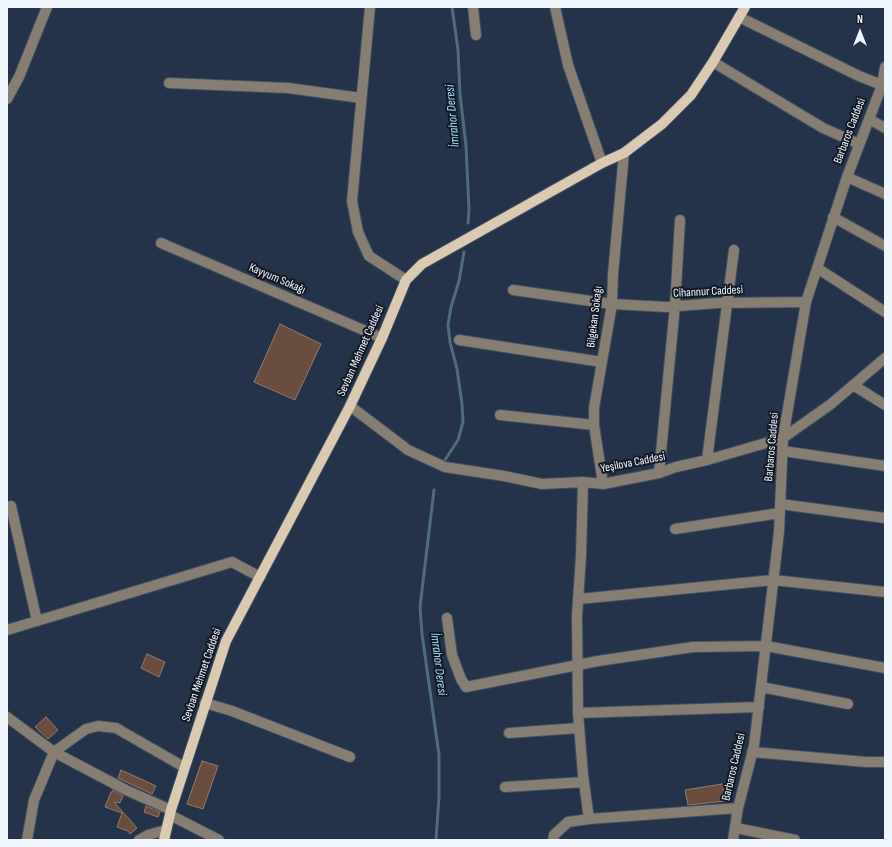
<!DOCTYPE html>
<meta charset="utf-8">
<style>
body{margin:0}
#map{position:relative;width:892px;height:847px;overflow:hidden;background:#243349;font-family:"Sofia Sans Condensed",sans-serif}
canvas{display:block}
.frame{position:absolute;inset:0;border:8px solid #f0f6fe;pointer-events:none}
.north{position:absolute;left:840px;top:12px;width:40px;height:40px;-webkit-text-stroke:3px #141a24;paint-order:stroke;rotate:0deg;font-size:11px;font-weight:700;line-height:16px;text-align:center;color:#f0f6fe}
.north::after{content:'';display:block;margin:auto;width:14px;height:18px;background:#f0f6fe;clip-path:polygon(50% 0,100% 100%,50% 72%,0 100%)}
</style>
<div id="map">
<canvas width="892" height="847"></canvas>
<div class="frame"></div>
<div class="north">N</div>
</div>
<script>
const ctx = document.querySelector('canvas').getContext('2d');
ctx.lineJoin = 'round';
const shape = rows => new Path2D(rows.map(r => 'M' + r).join(''));
function strokePath(path, color, width, dash) { ctx.strokeStyle = color; ctx.lineWidth = width; ctx.lineCap = dash ? 'butt' : 'round'; ctx.setLineDash(dash || []); ctx.stroke(path); }
function fillPath(path, color) { ctx.fillStyle = color; ctx.fill(path, 'evenodd'); }
function write(font, color, halo, rows, align = 'center') {
  ctx.font = font + ' "Sofia Sans Condensed",sans-serif'; ctx.lineWidth = 4; ctx.setLineDash([]); ctx.textBaseline = 'middle'; ctx.strokeStyle = halo; ctx.fillStyle = color; for (const [text, x, y, turn = 0] of rows) {
    ctx.save(); ctx.translate(x, y); ctx.rotate((+turn || 0) * Math.PI / 180); ctx.textAlign = isNaN(turn) ? turn : align; if (halo) ctx.strokeText(text, 0, 0); ctx.fillText(text, 0, 0); ctx.restore();
  }
}
strokePath(shape([
 [452,7,458,50,460,94,466,146,469,210,468,223],
 [445,460,458,440,463,422,462,404,457,369,450,342,448,325,451,307,459,281,464,252],
 [434,490,420,607,422,634,439,755,439,797,436,840]
]), '#4f6c7d', 3);
const building = shape([
 [280,324,321,344,295,400,254,382,280,324],
 [147,654,165,662,159,677,141,668,147,654],
 [46,717,58,730,48,739,35,727,46,717],
 [202,761,218,766,203,809,187,804,202,761],
 [121,770,156,786,152,794,118,778,121,770],
 [722,784,726,801,688,805,685,790,722,784],
 [113,790,123,796,120,803,114,802,137,828,130,834,128,831,117,827,122,813,105,807,111,792,112,792,113,790],
 [146,806,160,812,158,817,144,812,146,806]
]);
fillPath(building, '#694d3f');
strokePath(building, '#977969', 1);
const minor = shape([
 [370,7,352,201,358,232,369,256,406,280],
 [473,7,476,35],
 [555,7,568,65,602,163],
 [739,17,859,76,882,85],
 [713,62,823,128,859,144],
 [169,83,288,88,361,98],
 [7,99,19,77,47,7],
 [869,119,885,128],
 [847,177,885,194],
 [833,217,885,246],
 [161,243,382,338],
 [817,268,885,312],
 [513,290,612,304,667,307,717,303,806,302],
 [459,340,602,362],
 [853,385,885,405],
 [350,406,408,450,445,467,504,476,542,484,583,482,603,484,659,473,676,467,707,460,783,438,831,404,885,358],
 [500,415,594,425],
 [783,451,885,466],
 [707,460,734,250],
 [659,473,675,306,680,220],
 [583,482,581,556,577,616,578,713,583,775,589,819,738,808],
 [603,484,594,425,594,408,612,304,613,274,624,153],
 [780,504,885,518],
 [11,506,37,621],
 [675,529,780,513],
 [579,599,773,580,885,592],
 [447,618,452,655,461,679,466,687,598,661,693,647,766,646,885,668],
 [7,630,232,562,260,577],
 [761,687,848,704],
 [205,703,232,711,350,757],
 [578,713,759,707],
 [7,717,54,752,126,790,171,810],
 [509,733,579,728],
 [752,752,866,762,885,762],
 [505,787,584,782],
 [170,815,219,840],
 [736,828,795,840],
 [27,840,34,800,54,752,86,729,98,726,116,728,184,767],
 [139,840,148,835,166,830],
 [553,840,554,835,568,822,589,819],
 [733,840,738,808,754,746,779,532,783,438,806,302,847,177,882,85,885,67]
]);
const major = shape([
 [164,840,171,810,226,641,350,406,382,338,406,280,422,264,602,163,624,153,662,124,691,95,713,62,745,7]
]);
strokePath(minor, '#414e62', 12);
strokePath(major, '#414e62', 12);
strokePath(minor, '#867e72', 10);
strokePath(major, '#dacab2', 10);
write('12px', '#f0f6fe', '#141a24', [
 ["Barbaros Caddesi",850,131,-69],
 ["Kayyum Sokağı",277,279,23],
 ["Cihannur Caddesi",708,292,-3],
 ["Bilgekan Sokağı",595,317,-83],
 ["Sevban Mehmet Caddesi",361,351,-66],
 ["Barbaros Caddesi",772,447,-85],
 ["Yeşilova Caddesi",633,463,-11],
 ["Sevban Mehmet Caddesi",202,675,-71],
 ["Barbaros Caddesi",734,767,-77]
]);
write('italic 13px', '#a4ddfd', '#141a24', [
 ["İmrahor Deresi",453,116,-95],
 ["İmrahor Deresi",438,664,83]
]);
</script>
